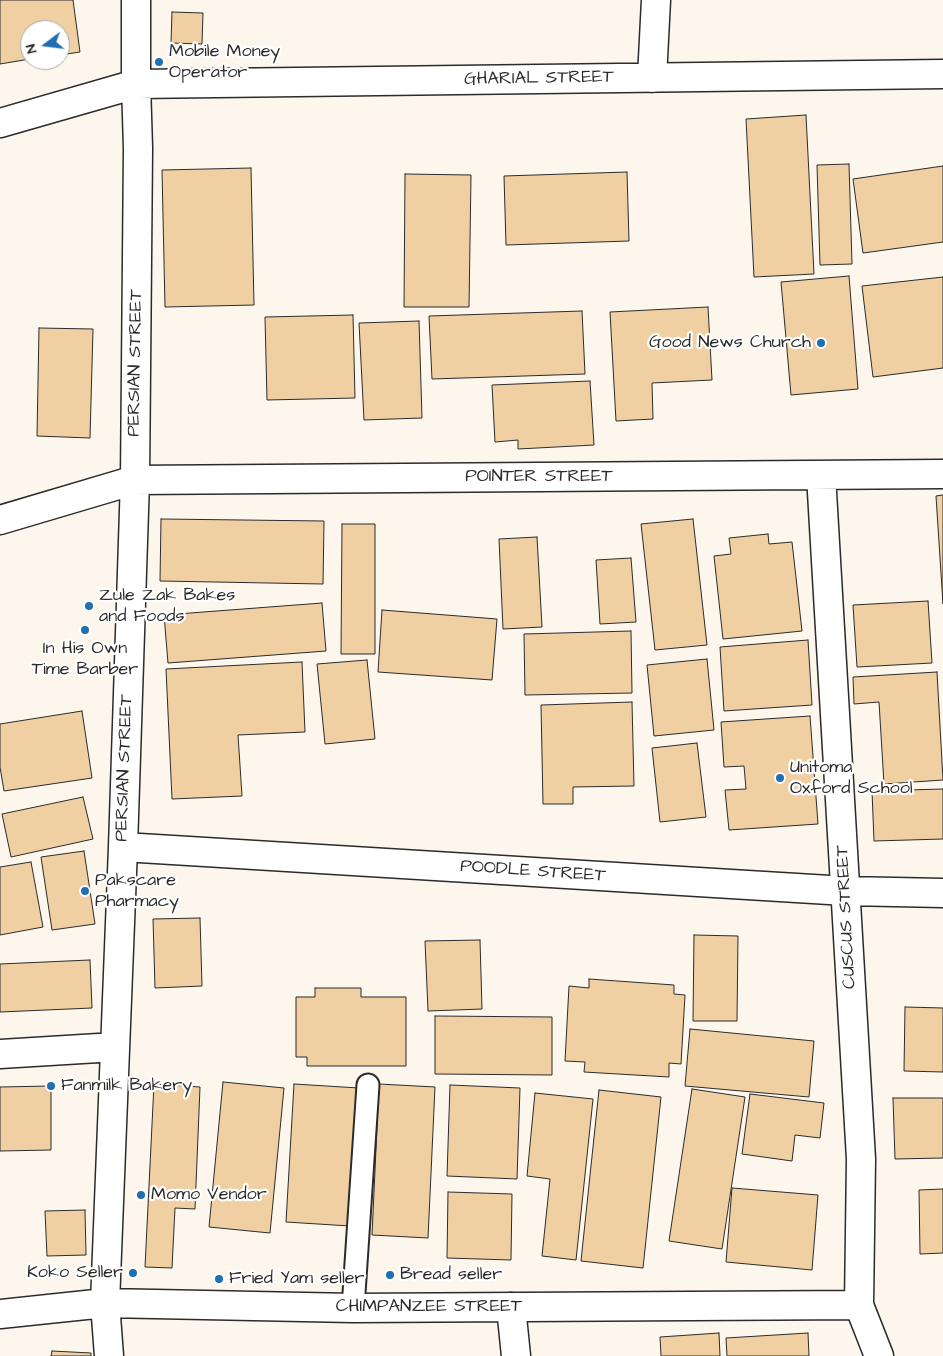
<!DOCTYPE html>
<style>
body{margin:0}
#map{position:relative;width:943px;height:1356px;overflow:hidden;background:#fcf6ec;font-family:"Architects Daughter",sans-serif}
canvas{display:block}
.north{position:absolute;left:20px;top:20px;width:50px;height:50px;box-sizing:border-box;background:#fff;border:1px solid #aaa;border-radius:50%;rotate:255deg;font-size:14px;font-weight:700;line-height:20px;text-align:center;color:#2b2b2b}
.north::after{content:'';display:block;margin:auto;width:18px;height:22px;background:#1f6fb2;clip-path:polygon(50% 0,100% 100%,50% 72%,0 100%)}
</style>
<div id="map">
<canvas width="943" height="1356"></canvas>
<div class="north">N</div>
</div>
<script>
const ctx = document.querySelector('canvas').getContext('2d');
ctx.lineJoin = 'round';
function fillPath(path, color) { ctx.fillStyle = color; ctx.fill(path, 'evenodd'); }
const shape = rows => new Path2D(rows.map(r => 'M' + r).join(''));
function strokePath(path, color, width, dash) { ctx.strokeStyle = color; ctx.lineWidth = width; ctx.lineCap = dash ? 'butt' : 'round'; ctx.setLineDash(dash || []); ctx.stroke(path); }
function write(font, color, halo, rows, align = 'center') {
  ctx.font = font + ' "Architects Daughter",sans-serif'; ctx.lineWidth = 4.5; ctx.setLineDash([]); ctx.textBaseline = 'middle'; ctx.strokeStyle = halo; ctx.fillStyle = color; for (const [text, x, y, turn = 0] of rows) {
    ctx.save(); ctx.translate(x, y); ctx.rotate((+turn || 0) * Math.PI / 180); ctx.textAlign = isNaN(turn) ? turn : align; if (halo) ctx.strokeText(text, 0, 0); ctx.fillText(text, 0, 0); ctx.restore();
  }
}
const building = shape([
 [0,0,73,0,80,52,60,55,60,30,30,30,30,59,0,64,0,0],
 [172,12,203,13,202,44,171,43,172,12],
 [806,115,814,274,754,277,746,119,806,115],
 [849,164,852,264,820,265,817,165,849,164],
 [943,166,943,242,863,253,853,179,943,166],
 [251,168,254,305,165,307,162,170,251,168],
 [627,172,629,241,506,245,504,176,627,172],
 [405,174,471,175,469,307,404,307,405,174],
 [849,276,858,389,791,395,781,282,849,276],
 [943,277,943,368,873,377,862,286,943,277],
 [708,307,712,380,652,383,653,419,616,421,610,312,708,307],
 [582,311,585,374,432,379,429,316,582,311],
 [353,315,355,398,267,400,265,317,353,315],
 [419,321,422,418,364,420,359,323,419,321],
 [39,328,93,329,90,438,37,436,39,328],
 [590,381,594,445,518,449,518,440,495,442,492,385,590,381],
 [943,495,943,604,936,496,943,495],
 [161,519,324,521,323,584,160,581,161,519],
 [693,519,707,645,655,650,641,524,693,519],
 [342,524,375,524,375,654,341,654,342,524],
 [768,534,769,544,792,542,802,631,723,639,714,556,731,554,729,538,768,534],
 [537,537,542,627,503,629,499,539,537,537],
 [631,558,636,622,600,624,596,560,631,558],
 [928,601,932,663,857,667,853,605,928,601],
 [322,603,326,651,168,663,164,615,322,603],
 [382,610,497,619,492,680,378,672,382,610],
 [631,631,632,693,525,695,524,634,631,631],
 [808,640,812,705,724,711,720,647,808,640],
 [707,659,714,730,654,736,647,665,707,659],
 [367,660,375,739,325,744,317,664,367,660],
 [302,662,305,732,238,735,242,796,172,799,166,669,302,662],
 [937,672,943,780,884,784,879,702,854,704,853,677,937,672],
 [632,702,634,786,573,787,573,804,543,804,541,705,632,702],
 [82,711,92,778,4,791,0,767,0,724,82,711],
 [810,716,818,824,729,830,725,790,746,789,744,766,724,767,721,722,810,716],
 [697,743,706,817,660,822,652,748,697,743],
 [943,789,943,839,874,841,872,791,943,789],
 [83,797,93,839,11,857,2,814,83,797],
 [84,851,95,924,52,930,41,857,84,851],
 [31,862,43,927,0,935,0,867,31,862],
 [200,918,202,986,155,988,153,919,200,918],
 [694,935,738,936,737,1021,693,1021,694,935],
 [480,940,482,1009,428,1011,425,941,480,940],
 [90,960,92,1008,0,1012,0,964,90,960],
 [589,979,674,985,674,994,685,995,681,1064,669,1063,669,1077,584,1072,585,1062,565,1061,569,986,589,988,589,979],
 [315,988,361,988,361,997,406,997,406,1066,307,1066,307,1057,296,1057,296,997,315,997,315,988],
 [905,1007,943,1008,943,1072,904,1071,905,1007],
 [435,1016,552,1017,552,1075,435,1074,435,1016],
 [690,1029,814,1041,809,1097,685,1086,690,1029],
 [223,1082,284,1088,270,1233,209,1227,223,1082],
 [154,1084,200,1087,195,1209,175,1208,172,1268,145,1267,154,1084],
 [294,1084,359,1088,350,1226,286,1222,294,1084],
 [379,1084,435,1087,428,1238,372,1235,379,1084],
 [450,1085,520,1088,517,1179,447,1176,450,1085],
 [51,1086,51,1150,0,1151,0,1087,51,1086],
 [692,1089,745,1097,722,1249,669,1241,692,1089],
 [599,1090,661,1097,643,1268,581,1261,599,1090],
 [535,1093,593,1099,576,1260,542,1256,550,1179,527,1176,535,1093],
 [750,1094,824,1103,820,1138,795,1135,792,1161,742,1154,750,1094],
 [893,1098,943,1098,943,1158,895,1159,893,1098],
 [732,1188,818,1195,812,1270,726,1262,732,1188],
 [943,1189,943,1253,920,1254,919,1190,943,1189],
 [448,1192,512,1194,511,1260,447,1258,448,1192],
 [85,1210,86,1255,47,1256,45,1211,85,1210],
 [719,1333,720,1356,661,1356,660,1337,719,1333],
 [808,1333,809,1356,727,1356,726,1338,808,1333],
 [52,1351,91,1353,91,1356,51,1356,52,1351]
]);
fillPath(building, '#f0d0a2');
strokePath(building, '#2b2b2b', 1);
const service = shape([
 [353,1308,368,1085]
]);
const minor = shape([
 [652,78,656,0],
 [0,123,136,84,943,74],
 [821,475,861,1159,859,1305,879,1356],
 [0,520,135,480,943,474],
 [123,847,846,891,943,893],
 [0,1054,115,1047],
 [511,1307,516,1356],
 [0,1314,105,1303,353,1308,859,1305],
 [109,1356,105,1303,123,847,135,480,138,148,136,84,136,0]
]);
strokePath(service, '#2b2b2b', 25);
strokePath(minor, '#2b2b2b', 31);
strokePath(service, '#fff', 21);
strokePath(minor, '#fff', 28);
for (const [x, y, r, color] of [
 [159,62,5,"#1f6fb2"],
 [821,343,5,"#1f6fb2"],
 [89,606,5,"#1f6fb2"],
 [85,630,5,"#1f6fb2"],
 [780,778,5,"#1f6fb2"],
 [85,891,5,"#1f6fb2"],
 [51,1086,5,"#1f6fb2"],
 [141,1195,5,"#1f6fb2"],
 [133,1273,5,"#1f6fb2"],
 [390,1275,5,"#1f6fb2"],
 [219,1279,5,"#1f6fb2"]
]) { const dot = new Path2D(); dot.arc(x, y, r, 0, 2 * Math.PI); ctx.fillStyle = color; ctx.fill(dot); strokePath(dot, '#fff', 2); }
write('18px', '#2b2b2b', '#fff', [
 ["Mobile Money",169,52],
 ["Operator",169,73],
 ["Good News Church",811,343,"right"],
 ["Zule Zak Bakes",99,596],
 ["and Foods",99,617],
 ["In His Own",85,649,"center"],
 ["Time Barber",85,670,"center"],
 ["Unitoma",790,768],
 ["Oxford School",790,789],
 ["Pakscare",95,881],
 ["Pharmacy",95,902],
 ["Fanmilk Bakery",61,1086],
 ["Momo Vendor",151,1195],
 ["Koko Seller",123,1273,"right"],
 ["Bread seller",400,1275],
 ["Fried Yam seller",229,1279]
], 'left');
write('18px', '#2b2b2b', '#fff', [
 ["GHARIAL STREET",539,79,-1],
 ["PERSIAN STREET",136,363,-89],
 ["POINTER STREET",539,477],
 ["PERSIAN STREET",125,768,-88],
 ["POODLE STREET",533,872,4],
 ["CUSCUS STREET",847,917,-93],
 ["CHIMPANZEE STREET",429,1307]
]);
</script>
